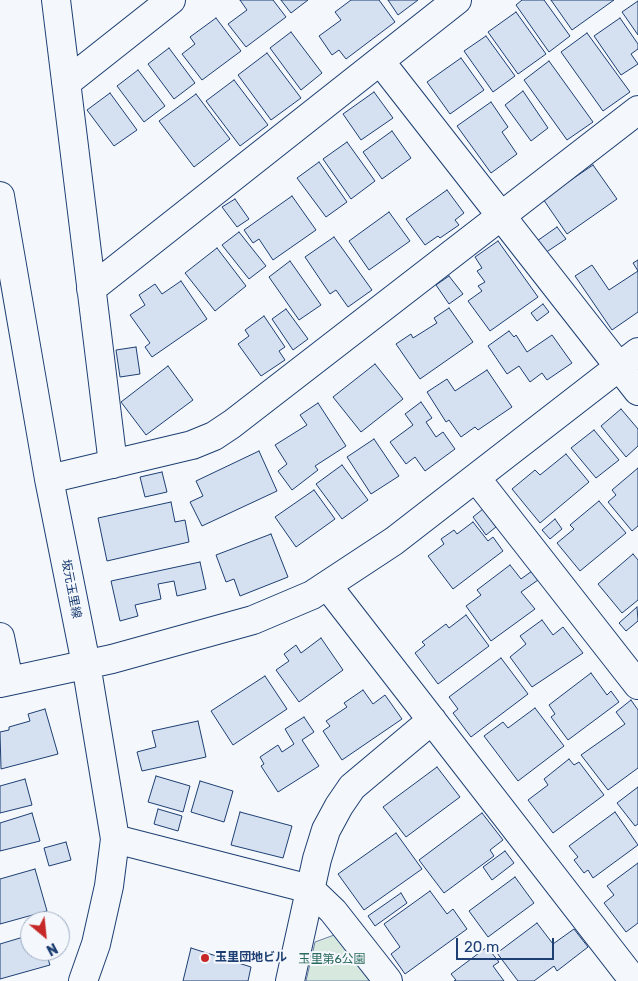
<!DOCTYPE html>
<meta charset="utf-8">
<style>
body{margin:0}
#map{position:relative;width:638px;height:981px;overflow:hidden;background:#f4f7fb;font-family:Rubik,sans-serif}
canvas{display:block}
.north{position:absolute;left:20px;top:911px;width:50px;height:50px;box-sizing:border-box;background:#f4f7fb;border:1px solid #9eadc5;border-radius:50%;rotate:152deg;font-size:14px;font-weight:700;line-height:20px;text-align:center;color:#1d3f73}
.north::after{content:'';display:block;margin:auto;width:18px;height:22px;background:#c62828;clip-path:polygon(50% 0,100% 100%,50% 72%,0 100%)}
.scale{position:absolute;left:456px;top:938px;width:98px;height:22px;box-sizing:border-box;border:2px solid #1d3f73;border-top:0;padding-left:6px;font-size:15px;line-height:18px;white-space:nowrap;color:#1d3f73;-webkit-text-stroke:4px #f4f7fb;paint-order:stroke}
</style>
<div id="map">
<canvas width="638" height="981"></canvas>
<div class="north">N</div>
<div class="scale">20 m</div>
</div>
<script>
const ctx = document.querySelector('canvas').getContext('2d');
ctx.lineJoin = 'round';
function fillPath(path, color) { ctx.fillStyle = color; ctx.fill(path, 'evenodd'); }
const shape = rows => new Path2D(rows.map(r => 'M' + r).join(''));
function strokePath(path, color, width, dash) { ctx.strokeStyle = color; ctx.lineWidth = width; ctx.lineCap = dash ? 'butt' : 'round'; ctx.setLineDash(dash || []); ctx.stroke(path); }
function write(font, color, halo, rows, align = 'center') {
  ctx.font = font + ' Rubik,"Noto Sans JP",sans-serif'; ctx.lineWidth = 4; ctx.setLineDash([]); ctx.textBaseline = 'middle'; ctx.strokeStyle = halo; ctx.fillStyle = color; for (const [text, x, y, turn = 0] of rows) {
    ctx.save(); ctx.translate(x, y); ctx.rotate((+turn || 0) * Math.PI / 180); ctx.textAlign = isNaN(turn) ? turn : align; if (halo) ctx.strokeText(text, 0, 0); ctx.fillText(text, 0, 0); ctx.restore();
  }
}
const green = shape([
 [337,934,374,981,306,981,315,942,337,934]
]);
fillPath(green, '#d7e8df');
strokePath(green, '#687fa3', 1);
const building = shape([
 [240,0,273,0,286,17,246,47,228,24,247,10,240,0],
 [281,0,308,0,291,13,281,0],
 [351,0,379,0,395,22,346,59,339,50,332,55,319,36,341,20,335,12,351,0],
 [388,0,418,0,398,15,388,0],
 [522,0,544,0,570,36,549,52,516,5,522,0],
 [551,0,614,0,572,30,551,0],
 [638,1,638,35,622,12,638,1],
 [516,12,546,54,518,74,488,32,516,12],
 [216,18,241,51,202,80,182,54,195,44,190,37,216,18],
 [620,18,638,44,638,49,631,54,638,64,621,75,594,36,620,18],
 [291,32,322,73,301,90,270,48,291,32],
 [587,33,630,92,603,111,561,52,587,33],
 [486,36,515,76,493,92,464,51,486,36],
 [169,48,195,83,174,99,148,64,169,48],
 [267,53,301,98,271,120,238,75,267,53],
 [461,58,484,90,450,114,427,82,461,58],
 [549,61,593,122,567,140,524,80,549,61],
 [138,70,165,106,144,122,117,86,138,70],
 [234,80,268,125,240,146,206,101,234,80],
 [523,91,548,128,531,141,505,105,523,91],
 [374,92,393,118,361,140,343,114,374,92],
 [110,93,137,130,114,146,87,110,110,93],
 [196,94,230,139,194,167,159,121,196,94],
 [491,102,508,127,502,132,517,154,491,173,457,126,491,102],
 [392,131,411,158,382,179,363,152,392,131],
 [347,142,375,181,351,199,323,159,347,142],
 [319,162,347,202,326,217,297,178,319,162],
 [593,165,617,199,567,234,543,199,593,165],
 [447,190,464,213,455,220,459,225,440,238,438,236,425,245,406,219,447,190],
 [292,196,316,230,273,260,259,239,253,243,244,230,292,196],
 [235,199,249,219,237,227,222,207,235,199],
 [389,212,410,241,369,270,349,241,389,212],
 [557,227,566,239,545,253,537,241,557,227],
 [239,232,266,266,249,279,222,245,239,232],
 [334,237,372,290,348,307,336,290,330,294,305,257,334,237],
 [498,241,538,297,490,331,468,301,482,291,478,286,485,282,477,271,482,268,475,257,498,241],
 [217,248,246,286,215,311,185,273,217,248],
 [638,260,638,312,612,330,575,276,592,265,609,290,638,271,633,263,638,260],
 [290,261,321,305,299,320,269,277,290,261],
 [449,276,463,294,449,304,436,285,449,276],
 [181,281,207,319,152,357,145,347,150,343,130,315,145,305,139,295,155,284,162,294,181,281],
 [543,304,549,312,537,321,531,313,543,304],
 [449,308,473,342,420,379,396,344,411,334,413,338,437,323,434,318,449,308],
 [286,309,308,339,293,350,272,319,286,309],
 [264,316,285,347,279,351,285,360,261,376,238,344,249,336,245,330,264,316],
 [509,331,514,337,516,335,527,352,552,335,572,363,547,380,542,373,530,382,519,366,507,374,488,346,509,331],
 [136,347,140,374,120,377,116,350,136,347],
 [375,364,403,399,361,432,333,397,375,364],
 [168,366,193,400,146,435,121,402,168,366],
 [487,370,512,407,478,430,475,427,461,437,449,420,446,422,427,392,447,379,455,391,487,370],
 [421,402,432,418,426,422,436,437,443,432,455,449,425,471,415,457,406,464,390,442,413,425,405,414,421,402],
 [318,403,346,446,315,466,318,470,292,490,278,471,287,464,275,445,307,425,300,415,318,403],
 [621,409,638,429,638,446,626,457,601,426,621,409],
 [594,430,619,460,596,478,571,448,594,430],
 [374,439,399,476,371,494,347,457,374,439],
 [259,451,277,491,202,526,190,502,203,496,196,481,259,451],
 [566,454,589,482,540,523,512,489,535,470,540,475,566,454],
 [342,465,368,500,342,519,316,484,342,465],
 [638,468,638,526,632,531,608,502,616,495,612,490,638,468],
 [162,472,167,492,145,497,140,477,162,472],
 [314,490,335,519,296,547,275,517,314,490],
 [599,501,626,533,580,571,557,543,574,529,570,525,599,501],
 [171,502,175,522,185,520,189,542,107,561,98,518,171,502],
 [483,509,496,527,486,535,473,517,483,509],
 [555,519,562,529,550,539,542,530,555,519],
 [473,522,488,541,493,537,503,551,453,589,428,556,444,544,441,539,454,530,457,534,473,522],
 [271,534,288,577,240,596,234,579,226,582,216,555,271,534],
 [633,554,638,560,638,600,622,613,598,584,633,554],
 [200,562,206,589,177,596,174,581,158,584,161,599,135,605,138,616,120,621,111,581,200,562],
 [510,565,521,579,532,571,538,580,521,592,535,609,491,641,466,606,481,595,477,590,510,565],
 [637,607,638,621,626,631,619,623,637,607],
 [466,615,489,646,438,684,415,653,425,645,422,642,446,624,449,628,466,615],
 [542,620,553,635,563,627,583,653,532,687,510,657,526,644,520,636,542,620],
 [321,638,343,670,299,702,276,670,289,661,284,654,296,645,301,653,321,638],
 [501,658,528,694,471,737,453,713,458,709,449,697,501,658],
 [591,673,607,695,611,691,619,702,568,740,551,717,555,714,549,705,591,673],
 [265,676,287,709,233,745,211,711,265,676],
 [363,690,373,704,385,695,402,719,342,760,323,731,330,726,326,721,347,707,344,703,363,690],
 [631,700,638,710,638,768,608,790,581,755,625,724,616,712,631,700],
 [535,708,564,746,518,781,484,736,503,722,508,728,535,708],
 [45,709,58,754,1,769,0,732,9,730,9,727,30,721,28,714,45,709],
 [304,717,314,732,302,740,319,766,278,792,261,766,264,764,260,757,278,745,282,752,294,744,285,729,304,717],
 [198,721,206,757,142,771,137,752,156,747,152,731,198,721],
 [569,759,574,765,579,762,604,795,553,833,528,800,548,785,544,779,569,759],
 [437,767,460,797,406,837,383,807,437,767],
 [156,776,190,786,183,812,148,802,156,776],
 [25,779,32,805,0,813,0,786,25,779],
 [200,781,233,791,224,822,191,812,200,781],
 [638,787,638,824,635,826,617,803,638,787],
 [158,809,182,816,178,831,154,824,158,809],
 [240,812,292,826,283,858,231,845,240,812],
 [615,812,638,845,593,878,588,870,584,873,574,860,578,857,569,846,615,812],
 [32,813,40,841,0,851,0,823,32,813],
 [482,813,503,840,490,850,494,856,444,893,419,860,482,813],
 [396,833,422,869,364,910,338,874,396,833],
 [66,842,71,860,49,866,44,848,66,842],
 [505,851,514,863,492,880,483,867,505,851],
 [638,863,638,923,626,932,604,903,614,895,607,886,638,863],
 [35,869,47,911,0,924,0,879,35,869],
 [515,877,534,903,488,937,469,911,515,877],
 [430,891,447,914,453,909,467,929,405,974,391,954,400,947,384,924,430,891],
 [401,893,407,903,375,926,368,916,401,893],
 [537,923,553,944,574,929,588,947,557,971,554,966,534,981,518,981,497,953,537,923],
 [30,935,30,951,52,951,54,957,48,959,50,965,0,979,0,944,30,935],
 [487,947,499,962,493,966,504,981,454,981,456,980,451,974,487,947],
 [191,948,251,967,248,981,183,981,191,948]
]);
fillPath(building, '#d5e0f0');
strokePath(building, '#1d3f73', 1);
const minor = shape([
 [56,0,113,464],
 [380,61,638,391],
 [66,83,171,0],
 [0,196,49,479,86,664,115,839,109,886,96,944,83,981],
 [91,289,457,0],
 [476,478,638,685],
 [49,479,192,445,214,436,232,424,638,110],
 [327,585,634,981],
 [0,637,9,681],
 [0,683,112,659,253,620,312,595,394,541,638,352],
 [115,839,310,889,333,911,388,981],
 [290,981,317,859,326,830,339,806,352,787,432,720]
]);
strokePath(minor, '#1d3f73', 30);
strokePath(minor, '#f4f7fb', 28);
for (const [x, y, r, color] of [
 [205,958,5,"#c62828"]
]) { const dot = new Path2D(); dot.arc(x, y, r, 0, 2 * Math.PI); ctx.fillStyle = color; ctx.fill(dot); strokePath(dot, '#f4f7fb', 2); }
write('12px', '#1d3f73', '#f4f7fb', [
 ["坂元玉里線",71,589,79]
]);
write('bold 12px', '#1d3f73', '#f4f7fb', [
 ["玉里団地ビル",215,958]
], 'left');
write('12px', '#2c6c60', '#f4f7fb', [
 ["玉里第6公園",332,960]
]);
</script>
